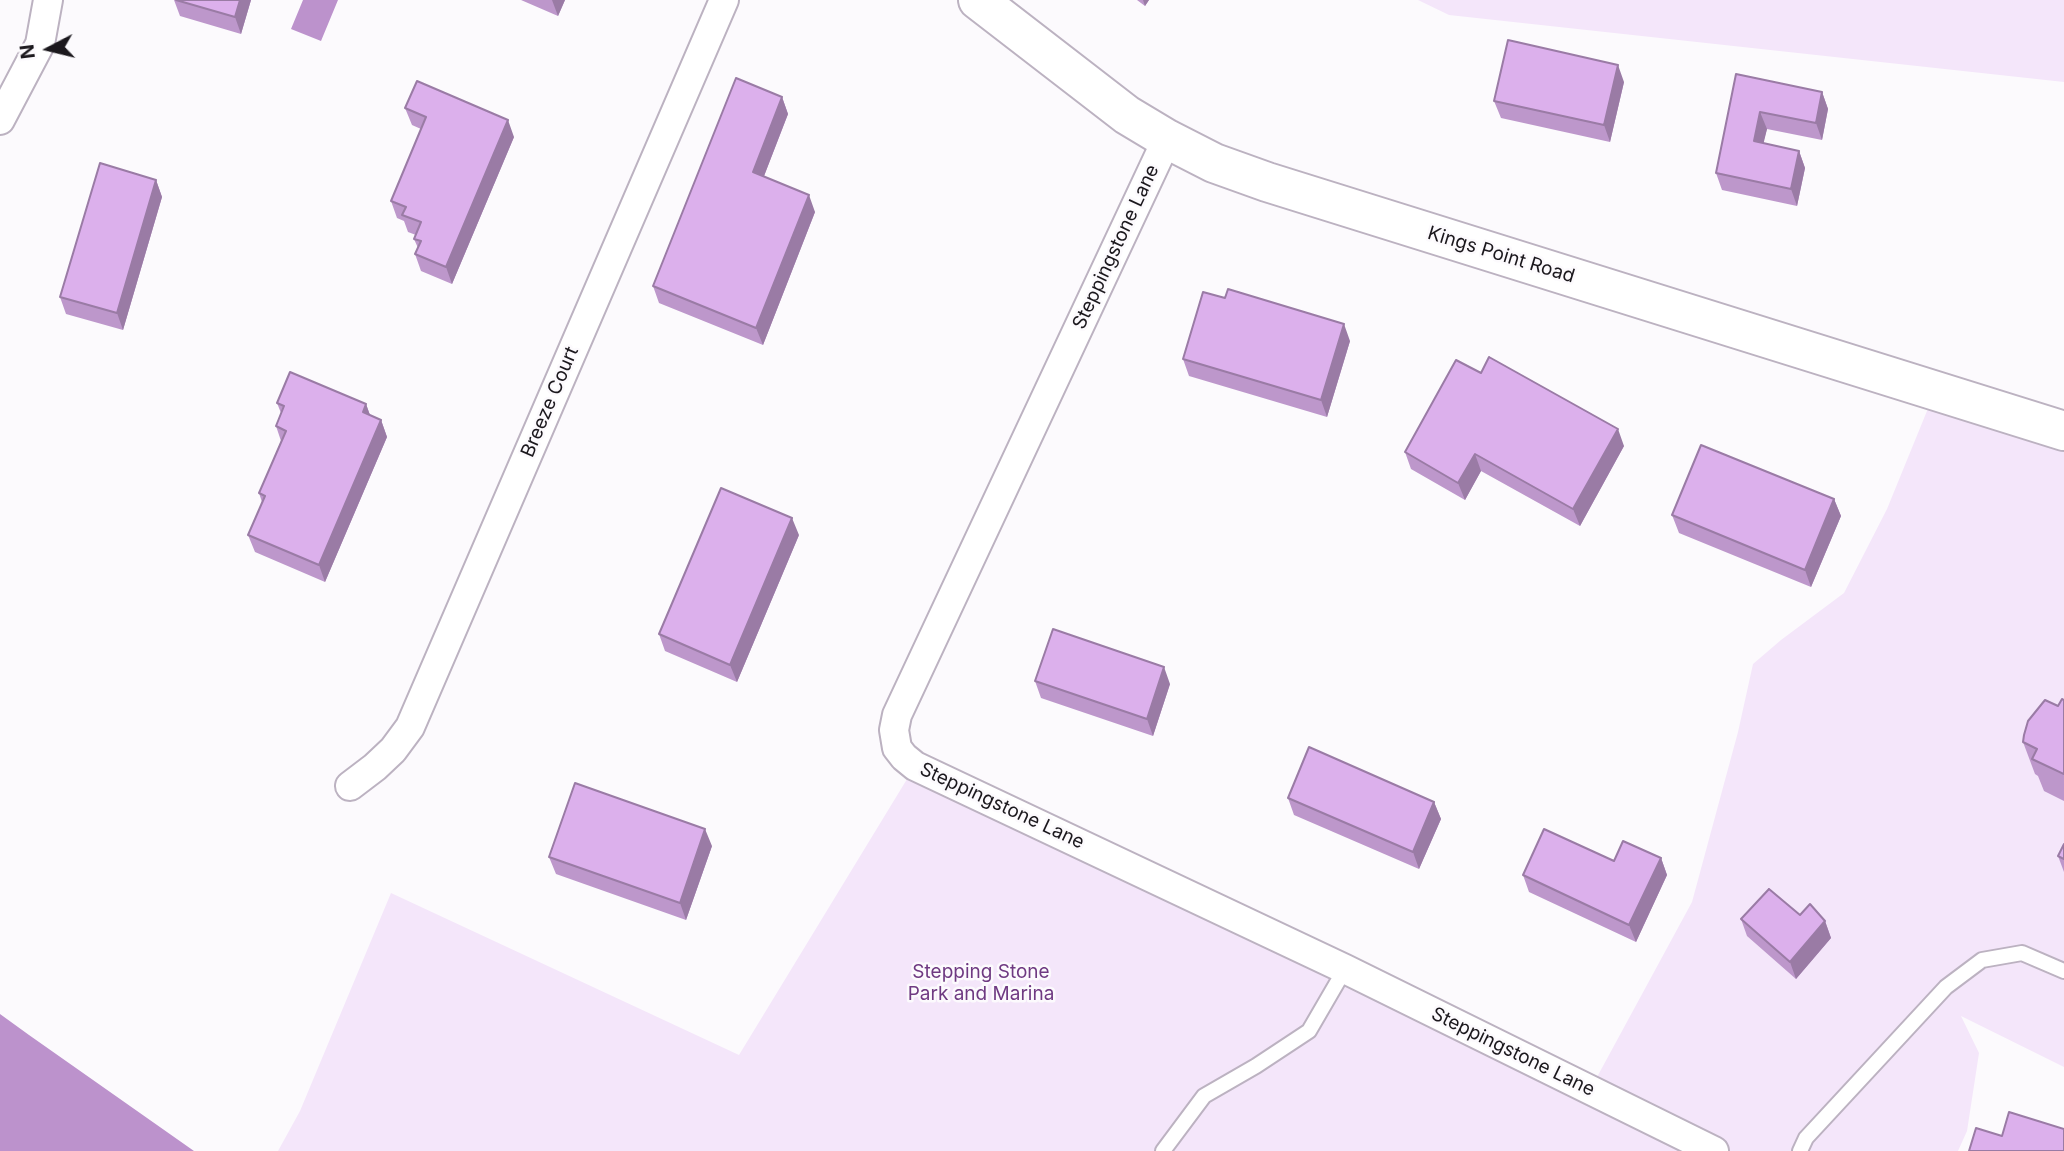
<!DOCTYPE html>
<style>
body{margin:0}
#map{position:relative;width:2064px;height:1151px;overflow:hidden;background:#fcfafd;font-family:Inter,sans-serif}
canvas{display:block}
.north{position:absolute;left:14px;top:14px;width:70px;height:70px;-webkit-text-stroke:5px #fcfafd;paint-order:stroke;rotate:263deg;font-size:19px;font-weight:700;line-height:28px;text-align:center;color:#1b181d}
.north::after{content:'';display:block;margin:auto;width:24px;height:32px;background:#1b181d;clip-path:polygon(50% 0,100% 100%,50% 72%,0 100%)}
</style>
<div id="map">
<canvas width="2064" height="1151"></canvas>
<div class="north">N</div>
</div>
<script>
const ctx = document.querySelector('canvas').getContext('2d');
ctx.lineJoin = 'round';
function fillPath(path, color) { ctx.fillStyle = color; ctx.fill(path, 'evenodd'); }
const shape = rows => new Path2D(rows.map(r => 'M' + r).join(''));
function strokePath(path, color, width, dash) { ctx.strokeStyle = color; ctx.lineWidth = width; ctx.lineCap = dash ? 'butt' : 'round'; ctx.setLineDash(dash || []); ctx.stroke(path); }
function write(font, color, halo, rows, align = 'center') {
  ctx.font = font + ' Inter,sans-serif'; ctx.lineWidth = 5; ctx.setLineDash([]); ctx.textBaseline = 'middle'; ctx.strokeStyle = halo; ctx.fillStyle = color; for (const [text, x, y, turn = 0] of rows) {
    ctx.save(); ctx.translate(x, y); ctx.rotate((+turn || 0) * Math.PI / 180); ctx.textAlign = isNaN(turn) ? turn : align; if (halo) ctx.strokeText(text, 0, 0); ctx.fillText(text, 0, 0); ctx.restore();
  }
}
fillPath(shape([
 [1418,0,2064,0,2064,82,1449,15],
 [1938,384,2064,423,2064,1067,1961,1016,1979,1053,1967,1131,1958,1151,278,1151,300,1111,391,893,739,1055,915,766,1590,1090,1692,902,1738,732,1753,664,1781,640,1844,593,1887,509]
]), '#f4e6fa');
fillPath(shape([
 [303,0,338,0,321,41,291,29],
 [0,1014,29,1035,194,1151,0,1151]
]), '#bc92cc');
const lane = shape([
 [1163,1151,1204,1096,1256,1066,1309,1031,1345,969],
 [1800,1151,1806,1138,1946,987,1982,960,2022,953,2064,971]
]);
const street = shape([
 [0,120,40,44,48,0],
 [1167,139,897,715,894,730,897,748,904,757,915,766,1345,969,1714,1151],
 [350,786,375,767,393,750,410,727,724,0]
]);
const secondary = shape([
 [978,0,1127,115,1167,139,1214,163,1267,182,2064,431]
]);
strokePath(lane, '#bcb2c1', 18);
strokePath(street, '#bcb2c1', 32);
strokePath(secondary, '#bcb2c1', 42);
strokePath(lane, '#fff', 14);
strokePath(street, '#fff', 28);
strokePath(secondary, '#fff', 38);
fillPath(shape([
 [174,0,251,0,241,34,180,16],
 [521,0,565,0,558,16],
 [1137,0,1149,0,1145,6],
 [1736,74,1822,92,1828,109,1822,140,1767,129,1763,143,1799,151,1805,168,1797,206,1722,190,1716,173],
 [1624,82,1610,142,1501,118,1494,101],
 [782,97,788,114,764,176,815,212,763,345,659,303,653,286],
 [405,108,514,137,452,284,421,271,415,254,418,248,414,239,416,235,408,232,404,221,397,218,391,201,421,129,412,125],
 [156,180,162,197,123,330,66,314,60,297],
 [1350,341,1327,417,1189,376,1183,359],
 [1481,373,1624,446,1580,526,1481,471,1465,500,1411,469,1405,452],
 [277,403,366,404,370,415,381,420,387,437,325,582,255,552,248,535,262,502,259,493,281,441,276,426,281,413],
 [1834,499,1841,516,1811,587,1679,533,1672,515],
 [799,535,737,682,665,651,659,634],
 [1035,681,1170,684,1153,736,1041,698],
 [2064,700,2064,801,2044,791,2038,776,2035,774,2023,742],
 [1288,798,1434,802,1441,819,1419,869,1294,815],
 [2064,844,2064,872,2058,856],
 [712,846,686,920,556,874,549,857],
 [1661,858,1667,875,1636,942,1529,892,1523,875,1614,861],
 [1800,915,1825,921,1831,938,1796,979,1747,936,1741,919]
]), '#bd97cb');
fillPath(shape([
 [240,0,251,0,241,34,235,17],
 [552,0,565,0,558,16],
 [1143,0,1149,0,1145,6],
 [1618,65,1624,82,1610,142,1604,125],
 [1822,92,1828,109,1822,140,1816,123],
 [782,97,788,114,759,189,753,172],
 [1760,112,1767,129,1760,158,1754,141],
 [508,120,514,137,452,284,446,267],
 [1799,151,1805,168,1797,206,1791,189],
 [156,180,162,197,123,330,117,313],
 [809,195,815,212,763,345,756,328],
 [1344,324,1350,341,1327,417,1321,400],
 [366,404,372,421,363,412],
 [381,420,387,437,325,582,319,565],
 [1618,429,1624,446,1580,526,1573,509],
 [1475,454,1481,471,1465,500,1458,483],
 [1834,499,1841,516,1811,587,1805,570],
 [792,518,799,535,737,682,730,665],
 [1164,667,1170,684,1153,736,1147,719],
 [1434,802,1441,819,1419,869,1413,852],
 [705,829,712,846,686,920,680,903],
 [1661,858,1667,875,1636,942,1629,925],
 [1825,921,1831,938,1796,979,1790,962]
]), '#9a7ba5');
const building = shape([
 [176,0,240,0,235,17,176,0],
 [1508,40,1618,65,1604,125,1494,101,1508,40],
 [1736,74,1822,92,1816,123,1760,112,1754,141,1799,151,1791,189,1716,173,1736,74],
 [736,78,782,97,753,172,809,195,756,328,653,286,736,78],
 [417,81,508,120,446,267,415,254,421,241,414,239,421,222,402,215,406,207,391,201,426,117,405,108,417,81],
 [100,163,156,180,117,313,60,297,100,163],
 [1228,289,1344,324,1321,400,1183,359,1203,292,1225,298,1228,289],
 [1489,357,1618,429,1573,509,1475,454,1458,483,1405,452,1456,360,1481,373,1489,357],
 [290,372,366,404,363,412,381,420,319,565,248,535,265,496,259,493,286,431,276,426,284,406,277,403,290,372],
 [1701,445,1834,499,1805,570,1672,515,1701,445],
 [721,488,792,518,730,665,659,634,721,488],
 [1053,629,1164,667,1147,719,1035,681,1053,629],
 [2062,699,2064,700,2064,774,2032,759,2037,749,2023,742,2024,735,2028,721,2045,700,2058,706,2062,699],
 [1309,747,1434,802,1413,852,1288,798,1309,747],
 [575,783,705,829,680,903,549,857,575,783],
 [1544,829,1614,861,1623,841,1661,858,1629,925,1523,875,1544,829],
 [2064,844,2064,859,2058,856,2064,844],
 [1769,889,1800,915,1810,904,1825,921,1790,962,1741,919,1769,889],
 [2009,1112,2064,1129,2064,1151,1969,1151,1976,1128,2002,1136,2009,1112]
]);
fillPath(building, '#dcb0ec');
strokePath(building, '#9a7ba5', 2);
write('19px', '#1b181d', '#fcfafd', [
 ["Steppingstone Lane",1116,247,-65],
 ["Kings Point Road",1501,255,17],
 ["Breeze Court",550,402,-67],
 ["Steppingstone Lane",1002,806,25],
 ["Steppingstone Lane",1513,1052,26]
]);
write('19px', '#6f3a82', '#fcfafd', [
 ["Stepping Stone",981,972],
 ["Park and Marina",981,994]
]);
</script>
